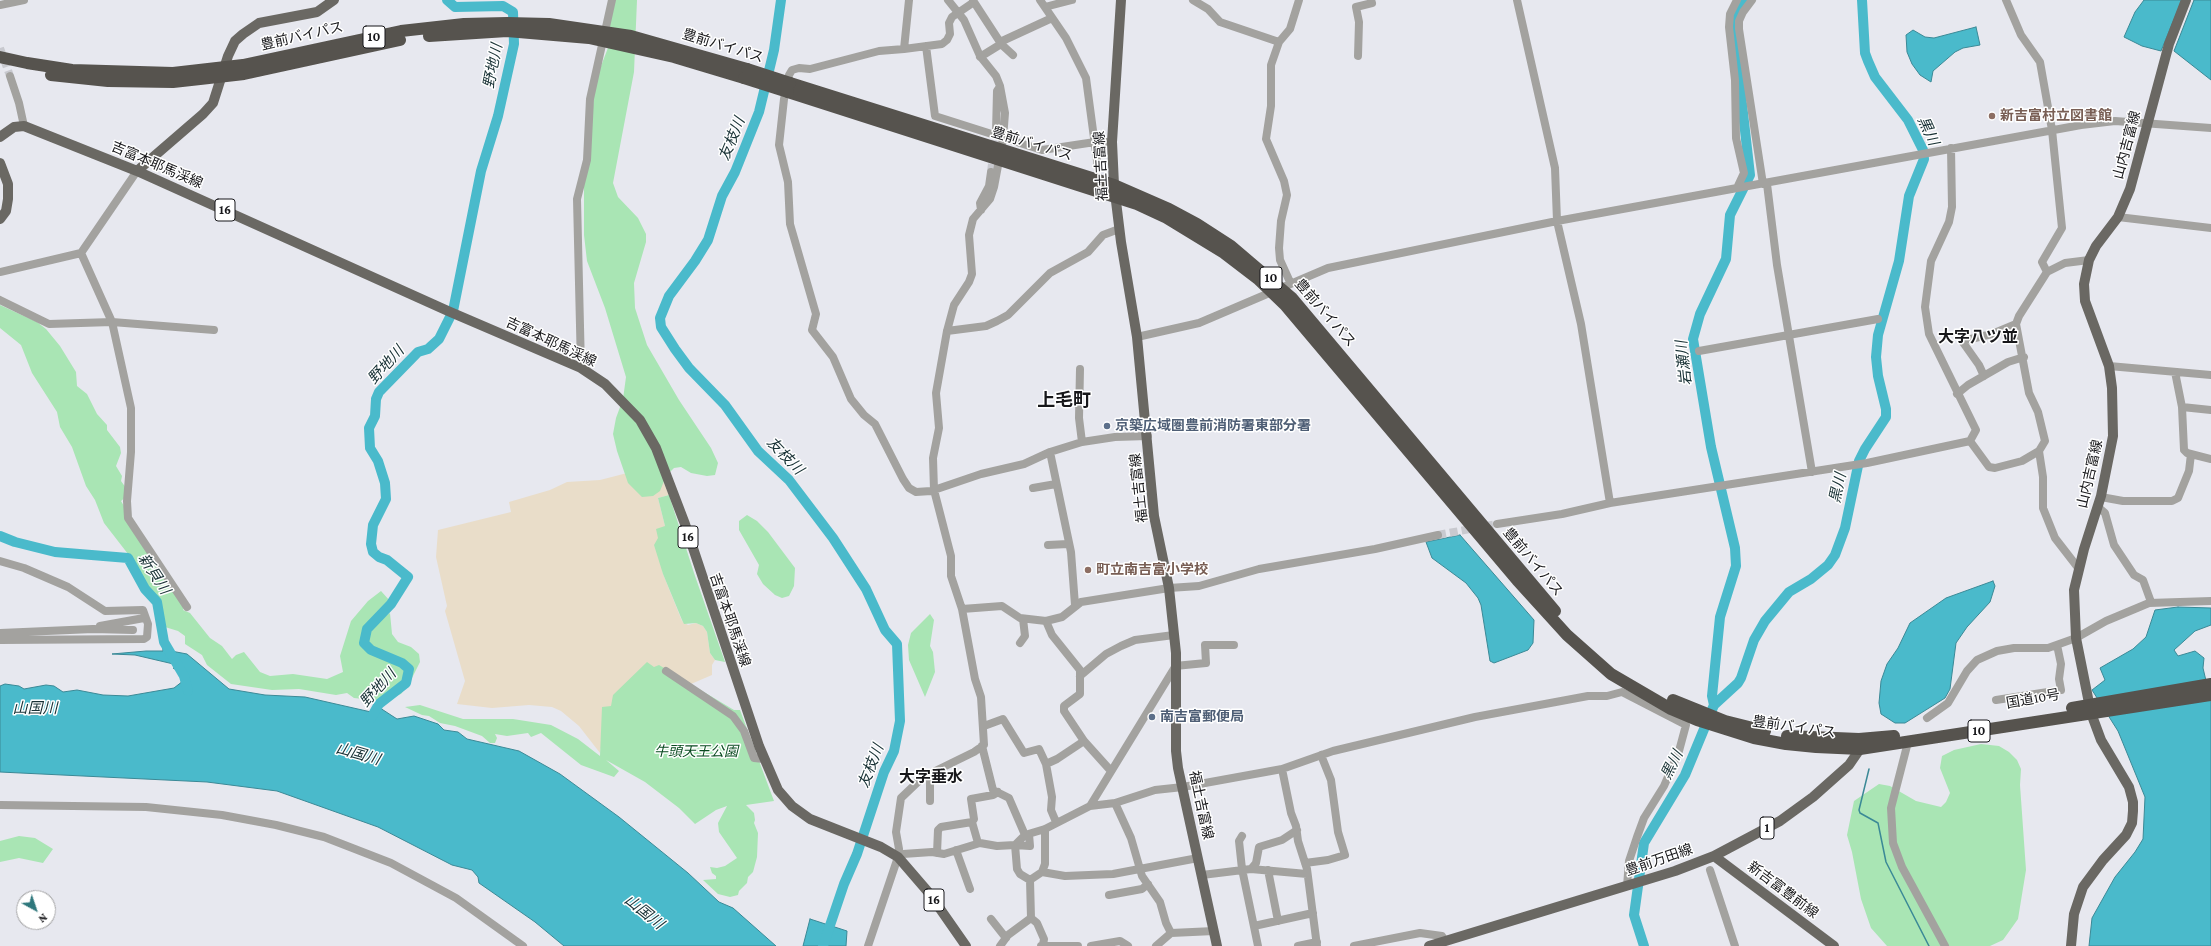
<!DOCTYPE html>
<meta charset="utf-8">
<style>
body{margin:0}
#map{position:relative;width:2211px;height:946px;overflow:hidden;background:#e7e8ef;font-family:"Crimson Pro",serif}
canvas{display:block}
.north{position:absolute;left:16px;top:890px;width:40px;height:40px;box-sizing:border-box;background:#fff;border:1px solid #a2a2a3;border-radius:50%;rotate:140deg;font-size:11px;font-weight:700;line-height:16px;text-align:center;color:#17171a}
.north::after{content:'';display:block;margin:auto;width:14px;height:18px;background:#2e777c;clip-path:polygon(50% 0,100% 100%,50% 72%,0 100%)}
</style>
<div id="map">
<canvas width="2211" height="946"></canvas>
<div class="north">N</div>
</div>
<script>
const ctx = document.querySelector('canvas').getContext('2d');
ctx.lineJoin = 'round';
function fillPath(path, color) { ctx.fillStyle = color; ctx.fill(path, 'evenodd'); }
const shape = rows => new Path2D(rows.map(r => 'M' + r).join(''));
function strokePath(path, color, width, dash) { ctx.strokeStyle = color; ctx.lineWidth = width; ctx.lineCap = dash ? 'butt' : 'round'; ctx.setLineDash(dash || []); ctx.stroke(path); }
function write(font, color, halo, rows, align = 'center') {
  ctx.font = font + ' "Crimson Pro","Noto Sans JP",serif'; ctx.lineWidth = 3; ctx.setLineDash([]); ctx.textBaseline = 'middle'; ctx.strokeStyle = halo; ctx.fillStyle = color; for (const [text, x, y, turn = 0] of rows) {
    ctx.save(); ctx.translate(x, y); ctx.rotate((+turn || 0) * Math.PI / 180); ctx.textAlign = isNaN(turn) ? turn : align; if (halo) ctx.strokeText(text, 0, 0); ctx.fillText(text, 0, 0); ctx.restore();
  }
}
fillPath(shape([
 [635,471,659,472,669,495,658,498,665,526,658,538,663,574,682,621,688,625,696,623,703,626,707,632,710,653,715,660,712,665,712,675,691,684,608,708,600,753,579,726,561,711,552,707,529,705,492,708,457,704,465,681,445,611,447,606,436,557,438,530,511,512,509,502,550,490,567,482,600,480]
]), '#e9ddc9');
fillPath(shape([
 [608,0,637,0,634,72,613,183,618,197,638,218,646,234,646,242,634,283,635,308,647,345,679,400,711,448,718,463,715,475,707,476,691,473,681,467,674,468,666,476,660,491,653,496,642,497,628,483,617,451,613,434,616,418,623,399,626,377,605,308,587,261,584,235,584,184,596,79,611,40],
 [0,305,37,322,46,329,60,346,76,372,77,386,87,394,97,414,107,425,107,430,120,447,121,453,116,466,122,476,121,481,126,488,127,496,121,501,184,607,183,610,190,613,210,638,222,646,232,659,236,655,244,652,260,672,270,676,293,674,327,679,343,672,340,656,351,621,368,601,381,591,390,601,385,616,390,613,392,634,398,642,411,647,419,654,420,662,409,684,401,694,381,701,354,698,347,693,336,695,299,689,272,690,231,684,207,665,202,655,185,644,185,636,178,631,165,627,159,620,162,607,158,599,149,589,128,554,104,523,95,500,86,486,72,447,60,427,57,412,32,373,21,345,0,328],
 [669,495,694,573,725,662,715,660,710,653,707,632,703,626,696,623,684,624,682,620,663,574,654,545,658,538,656,529,665,526,658,498],
 [747,515,757,521,768,532,795,568,794,586,789,596,782,598,775,595,763,584,757,574,759,565,739,530,739,521],
 [930,614,934,620,930,646,933,652,935,672,925,697,909,660,908,645,911,633],
 [647,662,654,667,659,665,734,710,740,710,774,801,746,805,754,813,755,820,754,823,758,833,757,857,753,872,748,877,747,883,739,891,738,895,730,897,718,894,703,880,716,879,716,876,712,873,710,867,717,868,725,866,737,858,719,832,718,823,727,806,716,810,695,824,679,808,645,782,606,760,619,771,614,777,581,765,541,733,531,737,528,733,507,736,495,734,497,738,495,743,490,743,482,736,455,726,440,723,429,716,422,715,405,707,420,705,463,719,513,719,551,725,578,739,600,756,602,707,611,706,613,695],
 [1981,744,1999,746,2009,752,2017,760,2021,769,2020,785,2026,870,2018,919,2003,940,1990,946,1887,946,1871,928,1861,899,1852,852,1847,835,1854,801,1879,784,1890,786,1916,801,1941,807,1946,802,1950,793,1940,768,1942,756,1954,750],
 [19,836,35,838,53,849,43,863,19,858,0,862,0,841]
]), '#a9e5b4');
const water = shape([
 [2144,0,2182,0,2161,51,2142,46,2124,37,2135,12,2144,0],
 [2194,0,2211,0,2211,80,2174,51,2194,0],
 [1976,27,1980,45,1963,48,1955,52,1933,71,1931,82,1920,75,1912,64,1907,52,1906,35,1913,30,1925,37,1934,38,1976,27],
 [1460,535,1534,620,1533,643,1528,650,1494,663,1490,661,1481,605,1478,598,1466,583,1432,558,1426,542,1460,535],
 [1993,581,1995,586,1990,602,1967,627,1956,643,1950,689,1945,698,1905,723,1895,723,1881,714,1879,703,1881,681,1887,664,1898,648,1910,623,1946,598,1993,581],
 [2178,607,2211,608,2211,625,2195,631,2174,650,2178,656,2195,651,2204,658,2203,668,2211,702,2211,946,2089,946,2092,918,2115,877,2135,852,2143,839,2145,797,2118,731,2092,690,2105,680,2100,668,2133,649,2146,637,2155,610,2178,607],
 [165,636,171,651,187,654,229,689,265,695,305,697,371,712,377,706,397,719,414,716,438,724,444,730,458,732,467,739,519,751,560,774,619,817,688,873,719,902,733,908,776,946,564,946,535,922,479,883,478,877,472,870,452,865,378,827,277,791,207,782,0,772,0,686,5,684,19,686,24,689,46,685,54,686,63,692,77,690,103,695,128,696,174,688,183,681,186,675,173,668,182,666,135,655,112,654,146,651,163,651,162,637,165,636],
 [810,919,847,931,846,946,803,946,810,919]
]);
fillPath(water, '#4abacb');
strokePath(water, '#3b8996', 1);
strokePath(shape([
 [1869,769,1859,810,1860,813,1878,823,1886,862,1929,946]
]), '#3b8996', 1.5);
strokePath(shape([
 [781,0,774,50,759,112,735,172,722,196,708,240,695,261,669,296,660,318,661,327,675,349,689,368,725,405,758,451,789,480,833,538,866,589,885,630,897,644,900,721,894,751,884,772,857,854,844,884,823,946],
 [0,536,15,542,55,552,128,558,145,589,157,602,164,642,184,676,188,691],
 [1714,705,1712,696,1720,617,1736,566,1735,548,1711,447,1693,339,1700,314,1726,259,1730,215,1750,175,1733,24,1743,0],
 [371,718,379,704,406,683,409,669,402,663,371,650,364,643,367,629,391,604,408,577,387,560,379,557,373,552,371,544,373,525,386,499,385,483,378,461,370,448,369,428,375,416,376,399,379,392,418,352,428,349,439,339,453,311,481,171,498,116,514,44,513,12,503,6,455,7,447,0],
 [1644,946,1634,915,1644,843,1685,775,1714,705,1738,683,1741,678,1754,640,1765,621,1789,592,1811,579,1828,565,1835,555,1845,528,1859,461,1865,449,1886,417,1886,409,1878,376,1876,357,1878,335,1899,261,1909,196,1924,159,1923,150,1908,120,1875,77,1868,61,1865,53,1862,0]
]), '#4abacb', 10);
strokePath(shape([
 [0,48,10,76],
 [991,172,996,132],
 [1438,535,1497,524]
]), '#c8c9cf', 8, [8, 4]);
strokePath(shape([
 [909,0,904,49,879,51,810,69,799,68,792,70,789,75,784,99,779,145,788,182,790,224,816,314,812,330,833,357,851,399,864,415,875,424,903,479,909,488,916,492,931,491,981,474,1024,464,1050,452,1082,442,1115,437,1148,436],
 [1040,0,1066,38,1086,78,1098,168],
 [1193,0,1208,9,1220,22,1279,42],
 [1517,0,1555,168,1557,221,1581,324,1610,503],
 [1752,0,1743,12,1739,21,1739,29,1763,184],
 [2006,0,2021,35,2040,62,2052,130,2062,228,2042,262,2047,272],
 [974,2,1000,42,1052,18],
 [0,5,24,0],
 [1045,7,1072,0],
 [1001,44,1013,55],
 [926,46,935,116,1042,150,1095,142,1112,142],
 [904,49,942,44,947,40,950,34,949,23,952,17,974,2,973,0],
 [1358,56,1359,22,1356,7,1372,3,1371,0],
 [980,57,1001,44,1000,42],
 [10,76,19,103,24,126],
 [996,132,997,91,999,88],
 [1951,148,1952,207,1949,222,1931,261,1925,307,1929,334,1976,430,1970,441],
 [1767,184,1777,265,1812,472],
 [1737,188,1744,173,1736,138,1735,80,1729,27,1730,14,1737,0],
 [981,210,980,203,989,186,991,172],
 [2118,217,2211,228],
 [81,253,112,322,131,408,131,452,127,501,128,518,187,607],
 [0,272,81,253,137,171],
 [1290,282,1280,260,1279,248,1281,221,1287,195,1284,181,1266,139,1271,106,1271,65,1279,42,1290,29,1299,0],
 [0,300,49,324,112,322,214,330],
 [947,331,986,326,997,321,1008,315,1050,273,1088,252,1103,235,1119,229],
 [1137,337,1199,323,1328,268,1557,221,2081,125,2115,121,2211,128],
 [1699,351,1878,319],
 [2109,366,2211,375],
 [581,368,577,199,587,160,590,99,612,0],
 [1080,369,1079,418,1082,442],
 [2175,372,2182,407,2184,450,2187,453,2211,459],
 [1984,376,1979,365,1962,341,1992,334,2016,324],
 [1957,394,1968,385,2008,362,2024,357],
 [2182,407,2211,410],
 [2039,451,2043,477,2043,508,2055,538,2079,569],
 [1050,452,1071,552,1075,605],
 [1033,488,1056,484],
 [2101,497,2123,501,2172,501,2178,498,2189,471,2191,454],
 [2098,507,2105,513,2114,545,2134,575,2143,580,2151,602],
 [1497,524,1562,514,1610,503,1867,463,1970,441,1989,467,1995,468,2022,461,2039,451,2045,441,2038,412,2029,393,2016,324,2019,316,2047,272,2065,263,2089,260],
 [1048,545,1068,544],
 [0,561,24,568,68,587,105,611,143,610,148,624,147,637,144,639,0,640],
 [962,609,1002,606,1020,618,1046,621,1062,617,1081,602,1169,588,1199,586,1259,569,1375,549,1438,535],
 [1046,621,1052,635,1080,670,1080,694,1064,706,1064,711,1084,741,1111,771],
 [100,626,144,618],
 [0,633,93,629,133,630],
 [1020,643,1025,636,1023,619],
 [1175,666,1206,663,1205,645,1234,645],
 [666,671,733,716,744,731,754,758,764,759],
 [1080,676,1106,654,1121,646,1135,640,1174,635],
 [1996,700,2061,690,2059,679,2061,664,2057,645],
 [1927,718,1948,703,1967,671,1977,660,1997,651,2014,648,2048,648,2076,638,2106,621,2149,603,2211,601],
 [984,726,1003,719,1024,753,1039,749,1046,764],
 [1908,742,1891,808,1893,843,1902,867,1945,946],
 [982,746,993,790,1009,798,1025,835],
 [1282,769,1291,813,1296,826,1298,841,1307,869,1317,946],
 [930,774,930,801],
 [1115,803,1131,838,1142,876,1160,902,1166,923,1171,933],
 [0,805,146,807,222,815,276,825,324,837,391,863,456,898,523,946],
 [1090,806,1175,667],
 [1056,822,1051,810,1052,797,1046,764,1057,759,1084,741],
 [1029,834,1030,846,1015,845,1017,869,1020,874,1030,880],
 [1242,836,1239,841,1242,869,1258,946],
 [978,843,972,822,974,819,971,799,993,795,998,792],
 [956,850,970,889],
 [937,853,938,830,941,827,972,822],
 [898,857,903,854,932,852,944,854,980,843,997,846,1015,845,1025,835,1045,829,1090,806,1115,803,1155,790,1183,787,1282,769,1333,751,1475,717,1588,696,1607,696,1622,692,1686,725,1679,751,1664,786,1644,818,1637,837,1629,861,1627,886],
 [1305,863,1328,860,1345,855,1338,832,1331,780,1321,755],
 [1251,869,1256,863,1259,847,1282,840,1297,830],
 [1268,870,1278,921],
 [1710,870,1735,946],
 [1042,872,1065,876,1113,874,1198,858],
 [1202,875,1251,869,1307,874],
 [1109,895,1142,889,1148,884],
 [1031,918,1037,923,1044,939,1043,945],
 [991,919,1006,938],
 [1254,926,1313,913],
 [868,946,898,857,899,849,896,832,901,798,923,777,974,752,984,745,981,697,975,679,962,609,951,576,951,556,934,490,933,458,939,428,936,393,947,331,954,305,969,282,972,274,969,235,973,219,990,199,994,187,1003,139,1005,113,1000,86,996,76,980,56,964,20,948,0],
 [1000,946,1008,935,1031,918,1030,880,1042,872,1045,864,1045,829],
 [1041,946,1078,946],
 [1091,946,1120,941,1128,946],
 [1156,946,1171,933,1214,931],
 [1298,946,1317,942],
 [1354,946,1420,933,1442,936,1445,941]
]), '#a3a29f', 8);
strokePath(shape([
 [1121,0,1112,142,1114,185,1121,242,1137,337,1154,516,1169,588,1176,653,1176,751,1178,768,1217,946],
 [0,137,14,127,24,126,137,171,448,311,581,368,605,384,640,420,656,448,685,524,759,746,778,790,792,806,810,819,881,847,898,857,929,893,966,946],
 [0,163,8,184,8,199,6,211,0,219],
 [137,171,203,114,213,103,228,56,235,41,243,34,259,23,317,12,334,0],
 [1714,856,1834,946],
 [1429,946,1675,871,1714,856,1780,821,1813,797,1849,765,1860,749,1860,744],
 [2071,946,2074,914,2083,887,2103,860,2126,835,2132,823,2133,811,2133,802,2129,787,2101,740,2091,713,2076,638,2074,590,2084,549,2101,496,2113,436,2112,388,2109,366,2085,301,2084,284,2089,260,2096,246,2118,217,2130,189,2169,44,2186,0]
]), '#6a6863', 10);
strokePath(shape([
 [429,36,507,31,589,38,674,57,744,78],
 [0,57,27,63,72,70,173,73,243,65,401,31,464,24,507,23,549,24,631,36,747,69],
 [51,75,108,81,173,82,200,79,244,74,400,40],
 [790,83,1114,185,1169,209,1197,224,1231,246,1292,298,1555,611],
 [788,92,1137,204,1165,217,1224,253,1258,279,1285,305,1517,580,1567,635,1611,674,1671,709,1697,720,1754,738,1786,744,1816,747,1860,749,2211,695],
 [1673,700,1725,721,1765,731],
 [2072,708,2211,684],
 [1787,736,1859,739,1894,736]
]), '#56534e', 12);
strokePath(shape([
 [747,69,790,83],
 [744,78,788,92]
]), '#56534e', 12);
for (const [x, y, r, color] of [
 [1992,116,4,"#8d6e63"],
 [1107,426,4,"#5c6f8a"],
 [1088,570,4,"#8d6e63"],
 [1152,717,4,"#5c6f8a"]
]) { const dot = new Path2D(); dot.arc(x, y, r, 0, 2 * Math.PI); ctx.fillStyle = color; ctx.fill(dot); strokePath(dot, '#fff', 1.5); }
for (const [x, y, w] of [
 [374,37,22],
 [225,210,20],
 [1271,278,22],
 [688,537,20],
 [1979,731,22],
 [1767,828,14],
 [934,900,20]
]) { const box = new Path2D(); box.roundRect(x - w / 2, y - 11, w, 22, 3); ctx.fillStyle = '#fff'; ctx.fill(box); strokePath(box, '#17171a', 1); }
write('bold 13px', '#17171a', null, [
 ["10",374,37],
 ["16",225,210],
 ["10",1271,278],
 ["16",688,537],
 ["10",1979,731],
 ["1",1767,828],
 ["16",934,900]
]);
write('14px', '#17171a', '#fff', [
 ["豊前バイパス",302,36,-13],
 ["豊前バイパス",723,46,17],
 ["豊前バイパス",1032,144,17],
 ["山内吉富線",2127,145,-75],
 ["吉富本耶馬渓線",157,165,23],
 ["福土吉富線",1101,166,-93],
 ["豊前バイパス",1325,313,49],
 ["吉富本耶馬渓線",551,342,25],
 ["山内吉富線",2090,474,-77],
 ["福土吉富線",1139,488,-96],
 ["豊前バイパス",1533,562,50],
 ["吉富本耶馬渓線",730,620,71],
 ["国道10号",2033,699,-10],
 ["豊前バイパス",1794,727,8],
 ["福土吉富線",1201,805,78],
 ["豊前万田線",1659,860,-19],
 ["新吉富豊前線",1783,890,37]
]);
write('bold 14px', '#785e54', '#fff', [
 ["新吉富村立図書館",2000,116],
 ["町立南吉富小学校",1096,570]
], 'left');
write('bold 14px', '#4e5e75', '#fff', [
 ["京築広域圏豊前消防署東部分署",1115,426],
 ["南吉富郵便局",1160,717]
], 'left');
write('italic 14px', '#094b20', '#fff', [
 ["牛頭天王公園",696,752]
]);
write('italic 15px', '#183135', '#fff', [
 ["野地川",493,66,-79],
 ["黒川",1928,131,65],
 ["友枝川",732,139,-68],
 ["岩瀬川",1684,363,-96],
 ["野地川",386,365,-48],
 ["友枝川",785,456,46],
 ["黒川",1838,488,-78],
 ["新貝川",154,574,57],
 ["野地川",378,688,-48],
 ["山国川",35,708],
 ["山国川",358,754,16],
 ["黒川",1672,765,-64],
 ["友枝川",871,766,-69],
 ["山国川",644,912,39]
]);
write('bold 16px', '#17171a', '#fff', [
 ["大字八ツ並",1978,337],
 ["大字垂水",931,777]
]);
write('bold 18px', '#17171a', '#fff', [
 ["上毛町",1064,400]
]);
</script>
